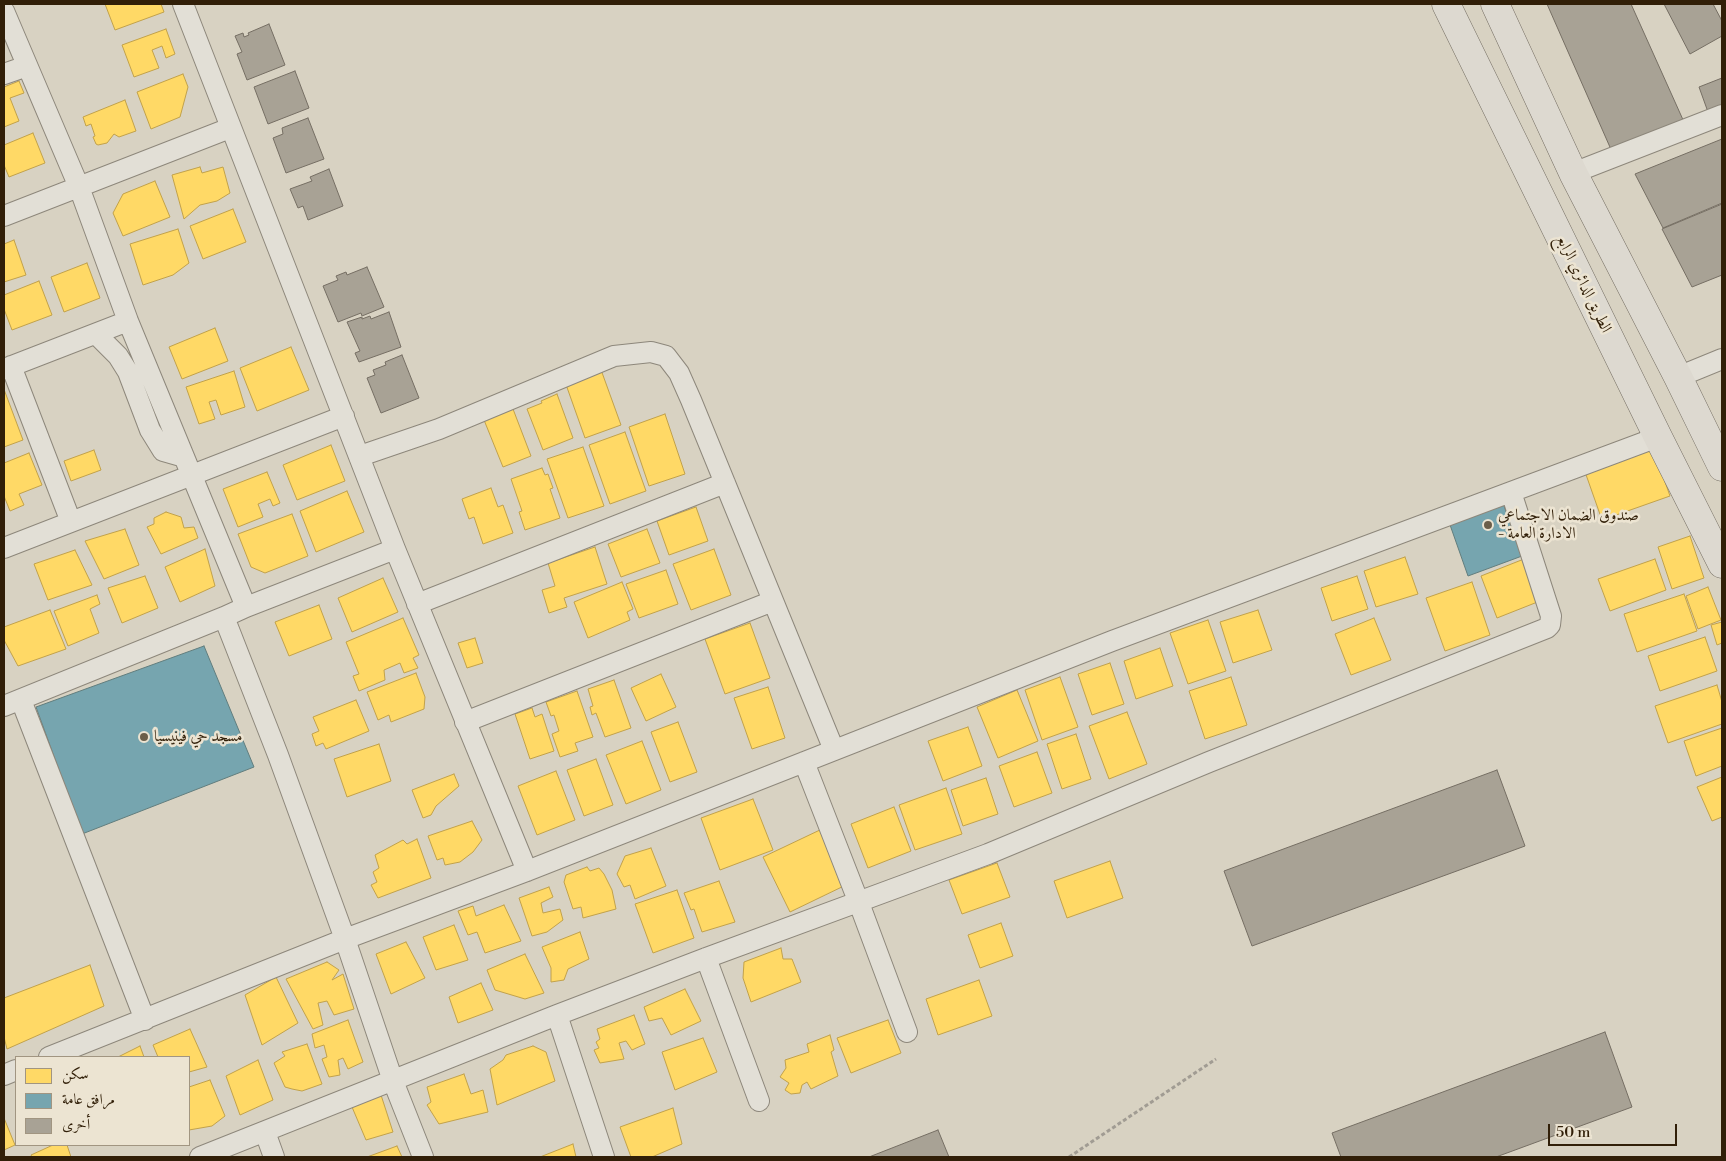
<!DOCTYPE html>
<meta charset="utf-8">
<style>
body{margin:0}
#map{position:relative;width:1726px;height:1161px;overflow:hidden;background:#d8d2c2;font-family:"Libre Bodoni",Amiri,serif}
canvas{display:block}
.frame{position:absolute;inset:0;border:5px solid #311f08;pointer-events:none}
.legend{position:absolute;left:15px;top:1056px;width:175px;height:90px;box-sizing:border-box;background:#ece4d2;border:1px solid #a19581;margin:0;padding:6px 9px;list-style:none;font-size:15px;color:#311f08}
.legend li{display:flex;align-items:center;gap:10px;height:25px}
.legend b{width:25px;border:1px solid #a19581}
.scale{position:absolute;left:1548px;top:1124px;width:129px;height:22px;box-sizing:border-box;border:2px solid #311f08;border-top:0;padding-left:6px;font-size:15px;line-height:18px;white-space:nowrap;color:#311f08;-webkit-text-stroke:4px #ece4d2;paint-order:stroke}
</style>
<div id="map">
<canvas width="1726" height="1161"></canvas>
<div class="frame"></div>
<ul class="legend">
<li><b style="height:14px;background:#ffd966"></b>سكن</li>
<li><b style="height:14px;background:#76a5af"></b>مرافق عامة</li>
<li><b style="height:14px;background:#a8a295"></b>أخرى</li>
</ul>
<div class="scale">50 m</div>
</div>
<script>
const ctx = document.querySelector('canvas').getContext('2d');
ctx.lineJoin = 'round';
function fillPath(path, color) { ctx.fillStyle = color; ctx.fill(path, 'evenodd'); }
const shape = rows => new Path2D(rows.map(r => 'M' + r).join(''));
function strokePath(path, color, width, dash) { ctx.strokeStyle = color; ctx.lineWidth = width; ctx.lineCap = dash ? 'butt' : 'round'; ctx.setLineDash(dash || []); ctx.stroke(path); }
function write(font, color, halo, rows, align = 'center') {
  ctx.font = font + ' "Libre Bodoni",Amiri,serif'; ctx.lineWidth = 5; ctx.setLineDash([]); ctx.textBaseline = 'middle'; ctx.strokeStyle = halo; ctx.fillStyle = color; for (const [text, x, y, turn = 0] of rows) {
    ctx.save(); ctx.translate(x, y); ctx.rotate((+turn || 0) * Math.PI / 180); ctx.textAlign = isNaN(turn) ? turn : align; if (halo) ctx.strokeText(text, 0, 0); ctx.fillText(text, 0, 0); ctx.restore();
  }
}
const homes = shape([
 [105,4,161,4,164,12,115,30,105,4],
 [166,29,175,54,166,58,162,46,152,50,159,68,134,77,122,45,166,29],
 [183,74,188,87,180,117,151,129,137,92,183,74],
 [19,81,24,93,10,98,19,121,4,127,4,87,19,81],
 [125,100,136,131,119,137,114,134,107,143,98,145,96,144,93,137,95,136,91,124,86,126,83,117,125,100],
 [33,133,45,163,9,177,4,165,4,145,33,133],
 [200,167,202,173,223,167,230,193,217,201,200,205,184,219,172,175,200,167],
 [155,181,170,217,123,236,113,213,123,194,155,181],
 [233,209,246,242,203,259,190,226,233,209],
 [178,229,189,263,173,275,143,285,130,244,178,229],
 [14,240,26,275,4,282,4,244,14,240],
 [87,263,100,298,64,312,51,277,87,263],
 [39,281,52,315,12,330,4,309,4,295,39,281],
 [215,328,228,361,182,379,169,347,215,328],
 [291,347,309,390,257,411,240,368,291,347],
 [600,367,621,425,585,438,564,379,600,367],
 [234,371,245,407,221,415,216,400,209,402,215,419,199,424,186,387,234,371],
 [5,392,23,440,4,447,4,393,5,392],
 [557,394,573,438,543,450,527,409,542,403,541,401,557,394],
 [513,409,531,456,503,467,484,420,513,409],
 [665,414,685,474,649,486,629,427,665,414],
 [625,432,646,491,610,504,589,445,625,432],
 [331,445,345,481,297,500,283,465,331,445],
 [1652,445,1670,496,1602,520,1584,469,1652,445],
 [583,447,604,506,568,518,547,459,583,447],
 [94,450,101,470,71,481,64,461,94,450],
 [29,453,42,485,19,494,24,505,10,511,4,496,4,463,29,453],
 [542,468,545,475,548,474,553,488,550,489,560,518,525,530,519,512,522,511,511,479,542,468],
 [267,472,280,503,273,506,270,499,258,504,263,517,238,527,223,489,267,472],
 [491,488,498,507,503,505,513,533,483,544,474,517,469,519,462,499,491,488],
 [347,491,364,532,316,552,300,511,347,491],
 [696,507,708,541,669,555,657,521,696,507],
 [166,512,181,517,184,528,194,527,198,538,161,554,147,527,154,524,154,518,166,512],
 [292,514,308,556,265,573,251,567,238,534,292,514],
 [125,529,139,565,104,579,85,541,125,529],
 [647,529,660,563,621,577,608,544,647,529],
 [1690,536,1704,578,1672,589,1658,547,1690,536],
 [595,547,607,584,564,598,567,607,549,613,542,590,555,586,548,563,595,547],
 [205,549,215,586,180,602,165,567,205,549],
 [714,549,731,595,691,610,673,564,714,549],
 [75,550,92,585,48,600,34,564,75,550],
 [1405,557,1418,594,1376,607,1364,571,1405,557],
 [1524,559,1540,601,1497,618,1481,576,1524,559],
 [1655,559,1666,590,1610,611,1598,579,1655,559],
 [666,570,678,604,639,618,626,584,666,570],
 [145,576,158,608,122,623,108,588,145,576],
 [1357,576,1368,609,1332,621,1321,588,1357,576],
 [383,578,398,612,352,632,338,598,383,578],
 [622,582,633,609,627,612,630,620,588,638,574,602,622,582],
 [1472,582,1490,635,1445,651,1426,598,1472,582],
 [1708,587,1721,620,1698,629,1686,596,1708,587],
 [1684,594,1697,631,1637,652,1624,614,1684,594],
 [97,595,100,604,90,609,99,633,68,646,54,611,97,595],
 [319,605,332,639,289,656,275,622,319,605],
 [50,610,66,649,18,666,4,640,4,627,50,610],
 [1258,610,1272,650,1233,663,1220,622,1258,610],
 [403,618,419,655,413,658,418,668,404,673,400,663,384,670,385,680,359,691,353,676,359,674,346,642,403,618],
 [1374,618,1391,660,1351,675,1335,634,1374,618],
 [1208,620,1226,671,1188,684,1170,633,1208,620],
 [1722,622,1722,643,1717,645,1711,625,1722,622],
 [750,623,770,678,725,694,705,639,750,623],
 [1705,637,1717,671,1660,691,1648,656,1705,637],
 [475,638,483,663,467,668,458,643,475,638],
 [1160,648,1173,686,1136,699,1124,661,1160,648],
 [1110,663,1124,704,1092,715,1078,674,1110,663],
 [416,673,425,697,424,709,391,722,389,715,378,720,367,692,416,673],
 [661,674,676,707,646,721,631,688,661,674],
 [1060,677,1078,727,1042,740,1025,690,1060,677],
 [1231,677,1247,725,1205,739,1189,691,1231,677],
 [614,680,631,728,605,737,596,713,592,715,590,707,593,706,588,689,614,680],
 [1717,685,1722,702,1722,724,1668,743,1655,706,1717,685],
 [768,687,785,738,752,749,734,698,768,687],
 [1017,690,1038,741,998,758,977,707,1017,690],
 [577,691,593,737,575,743,578,751,560,757,552,734,559,731,554,715,551,716,546,702,577,691],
 [356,700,369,731,326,749,323,743,316,746,312,734,319,731,313,717,356,700],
 [532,708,535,717,542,714,554,751,530,759,515,714,532,708],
 [1127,712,1147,764,1109,779,1089,726,1127,712],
 [678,722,697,772,670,782,651,732,678,722],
 [968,727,982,766,943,781,928,741,968,727],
 [1722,728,1722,766,1696,776,1684,741,1722,728],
 [1076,734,1091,779,1062,789,1047,744,1076,734],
 [642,741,661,790,626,804,606,755,642,741],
 [379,744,391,781,347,797,334,759,379,744],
 [1037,752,1052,793,1014,807,999,766,1037,752],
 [596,759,613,805,584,816,567,770,596,759],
 [556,771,575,820,537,835,518,786,556,771],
 [454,774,459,786,436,806,431,815,423,818,412,790,454,774],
 [1722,777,1722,817,1712,821,1697,787,1722,777],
 [986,778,998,814,963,826,951,790,986,778],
 [946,788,962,834,915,850,899,805,946,788],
 [753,799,773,850,720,870,701,818,753,799],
 [894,807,911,851,868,868,851,824,894,807],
 [472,821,482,840,473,852,460,862,445,865,443,858,437,860,428,836,472,821],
 [822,829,848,884,790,912,763,857,822,829],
 [417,839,431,878,378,898,371,885,377,882,373,872,379,868,375,855,403,840,407,844,417,839],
 [651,848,666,886,635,899,630,885,624,887,617,874,625,856,651,848],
 [1110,861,1123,898,1067,918,1054,881,1110,861],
 [997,863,1010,897,962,914,949,880,997,863],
 [587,867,590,871,599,868,604,874,612,890,616,909,583,918,581,907,573,909,564,882,566,875,587,867],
 [719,881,735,922,702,932,694,909,691,910,684,893,719,881],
 [549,887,553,897,541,903,543,913,560,909,563,920,547,932,532,936,519,898,549,887],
 [677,890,694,938,653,953,635,904,677,890],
 [504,905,521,941,485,953,477,932,468,935,458,911,473,906,476,916,504,905],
 [1001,923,1013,956,980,968,968,935,1001,923],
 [454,925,468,960,436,970,423,937,454,925],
 [580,932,589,959,568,969,564,980,551,982,551,968,542,947,580,932],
 [406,942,425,978,391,994,376,954,406,942],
 [781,948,783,959,792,959,801,982,751,1002,743,978,744,962,781,948],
 [525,954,544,993,525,999,495,990,487,970,525,954],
 [327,962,339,970,332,980,343,974,354,1009,334,1015,327,1001,318,1003,323,1025,313,1029,286,979,327,962],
 [90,965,104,1006,7,1049,4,1037,4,998,90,965],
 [276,977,298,1023,262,1045,245,995,276,977],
 [979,980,992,1016,938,1035,926,999,979,980],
 [481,983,493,1010,458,1023,449,997,481,983],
 [685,989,701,1021,671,1035,662,1018,649,1021,644,1007,685,989],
 [634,1015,645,1044,632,1050,626,1041,619,1043,624,1059,600,1063,594,1050,599,1048,596,1042,600,1039,597,1029,634,1015],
 [348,1020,363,1062,348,1069,343,1058,338,1060,340,1075,329,1077,322,1059,327,1057,324,1045,315,1048,312,1034,348,1020],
 [888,1020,901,1053,851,1073,837,1038,888,1020],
 [190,1029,207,1067,189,1072,189,1057,158,1057,153,1045,190,1029],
 [830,1035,834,1050,831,1052,838,1076,811,1089,807,1082,802,1085,800,1093,791,1094,785,1090,789,1083,780,1077,786,1068,785,1060,809,1052,807,1044,830,1035],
 [703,1038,717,1072,675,1090,662,1052,703,1038],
 [307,1044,322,1084,302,1091,292,1089,285,1087,274,1063,285,1056,282,1052,307,1044],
 [140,1046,144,1057,118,1057,140,1046],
 [533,1046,546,1052,555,1081,497,1105,490,1069,503,1060,506,1055,533,1046],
 [258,1060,273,1100,240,1115,226,1076,258,1060],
 [464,1074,471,1094,483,1090,488,1112,439,1124,427,1105,431,1102,427,1087,464,1074],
 [210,1080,225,1116,212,1126,189,1130,189,1087,210,1080],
 [381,1095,393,1132,366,1140,352,1107,381,1095],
 [673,1108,682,1144,652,1157,631,1157,620,1127,673,1108],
 [4,1118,15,1145,4,1150,4,1118],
 [573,1144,576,1157,540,1157,573,1144],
 [53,1145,67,1145,71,1157,32,1157,31,1155,53,1145],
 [397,1146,402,1157,367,1157,397,1146]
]);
fillPath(homes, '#ffd966');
strokePath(homes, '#c1a14a', 1);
const public = shape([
 [1503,503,1522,556,1468,576,1449,522,1503,503],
 [204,646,254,767,82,834,36,707,204,646]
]);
fillPath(public, '#76a5af');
strokePath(public, '#617d7d', 1);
const building = shape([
 [1547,4,1631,4,1684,122,1613,154,1547,4],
 [1664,4,1713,4,1722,21,1722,36,1690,54,1664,4],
 [269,24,285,65,247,80,237,54,242,52,235,36,243,33,244,37,249,35,248,33,269,24],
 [295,71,309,108,268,124,254,87,295,71],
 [1722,78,1722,106,1708,112,1699,87,1722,78],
 [308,118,324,159,286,173,273,138,283,134,282,128,308,118],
 [1722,139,1722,203,1663,228,1635,174,1722,139],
 [329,169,343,206,308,220,303,206,298,208,290,189,312,181,310,177,329,169],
 [1722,204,1722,275,1692,287,1662,229,1722,204],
 [367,267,384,307,362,316,361,313,338,322,323,286,338,280,336,276,346,272,347,275,367,267],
 [389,312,401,347,359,362,355,353,360,351,347,322,362,317,362,319,370,316,371,319,389,312],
 [402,355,419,398,381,413,367,378,375,375,373,370,386,365,385,362,402,355],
 [1497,770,1525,846,1252,946,1224,871,1497,770],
 [1605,1032,1632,1107,1496,1157,1341,1157,1332,1133,1605,1032],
 [938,1130,949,1157,869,1157,938,1130]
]);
fillPath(building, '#a8a295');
strokePath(building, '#756e63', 1);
const street = shape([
 [183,4,395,549,527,871],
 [4,11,79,187,128,321,246,607],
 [4,74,27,66],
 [1573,173,1722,115],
 [4,216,230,128],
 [96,334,118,356,128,372,150,430,163,451,184,457],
 [11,366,71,522],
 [4,369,128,321],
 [1678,377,1722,359],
 [360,456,439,429,614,356,651,352,666,356,679,373,691,400,834,750],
 [4,548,344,416],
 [417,604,725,483],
 [224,617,278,755,345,939,393,1081,423,1157],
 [21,700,145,1020],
 [4,706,224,617,246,607,395,549],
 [465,722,773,601],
 [804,762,859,903,907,1032],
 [706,958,759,1101],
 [557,1015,604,1157],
 [49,1057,345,939,527,871,1112,641,1658,437],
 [4,1075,16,1070],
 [265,1132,274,1157],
 [200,1157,557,1015,706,958,988,854,1209,762,1547,628,1550,625,1551,616,1511,492]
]);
const primary = shape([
 [1446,4,1658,437,1722,564],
 [1495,4,1573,173,1678,377,1722,467]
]);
strokePath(street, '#8d877b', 22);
strokePath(primary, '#756e63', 29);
strokePath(shape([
 [1069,1157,1216,1059]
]), '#a19c93', 3, [4, 2.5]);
strokePath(street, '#e2dfd6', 20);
strokePath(primary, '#ddd9d0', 28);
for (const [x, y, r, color] of [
 [1488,525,5,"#6b5e49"],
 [144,737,5,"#6b5e49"]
]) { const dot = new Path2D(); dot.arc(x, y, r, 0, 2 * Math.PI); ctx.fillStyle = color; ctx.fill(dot); strokePath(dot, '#ece4d2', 2); }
write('16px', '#311f08', '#ece4d2', [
 ["الطريق الدائري الرابع",1583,284,64]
]);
write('16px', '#311f08', '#ece4d2', [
 ["صندوق الضمان الاجتماعي",1498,516],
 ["- الادارة العامة",1498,534],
 ["مسجد حي فينيسيا",154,737]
], 'left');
</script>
